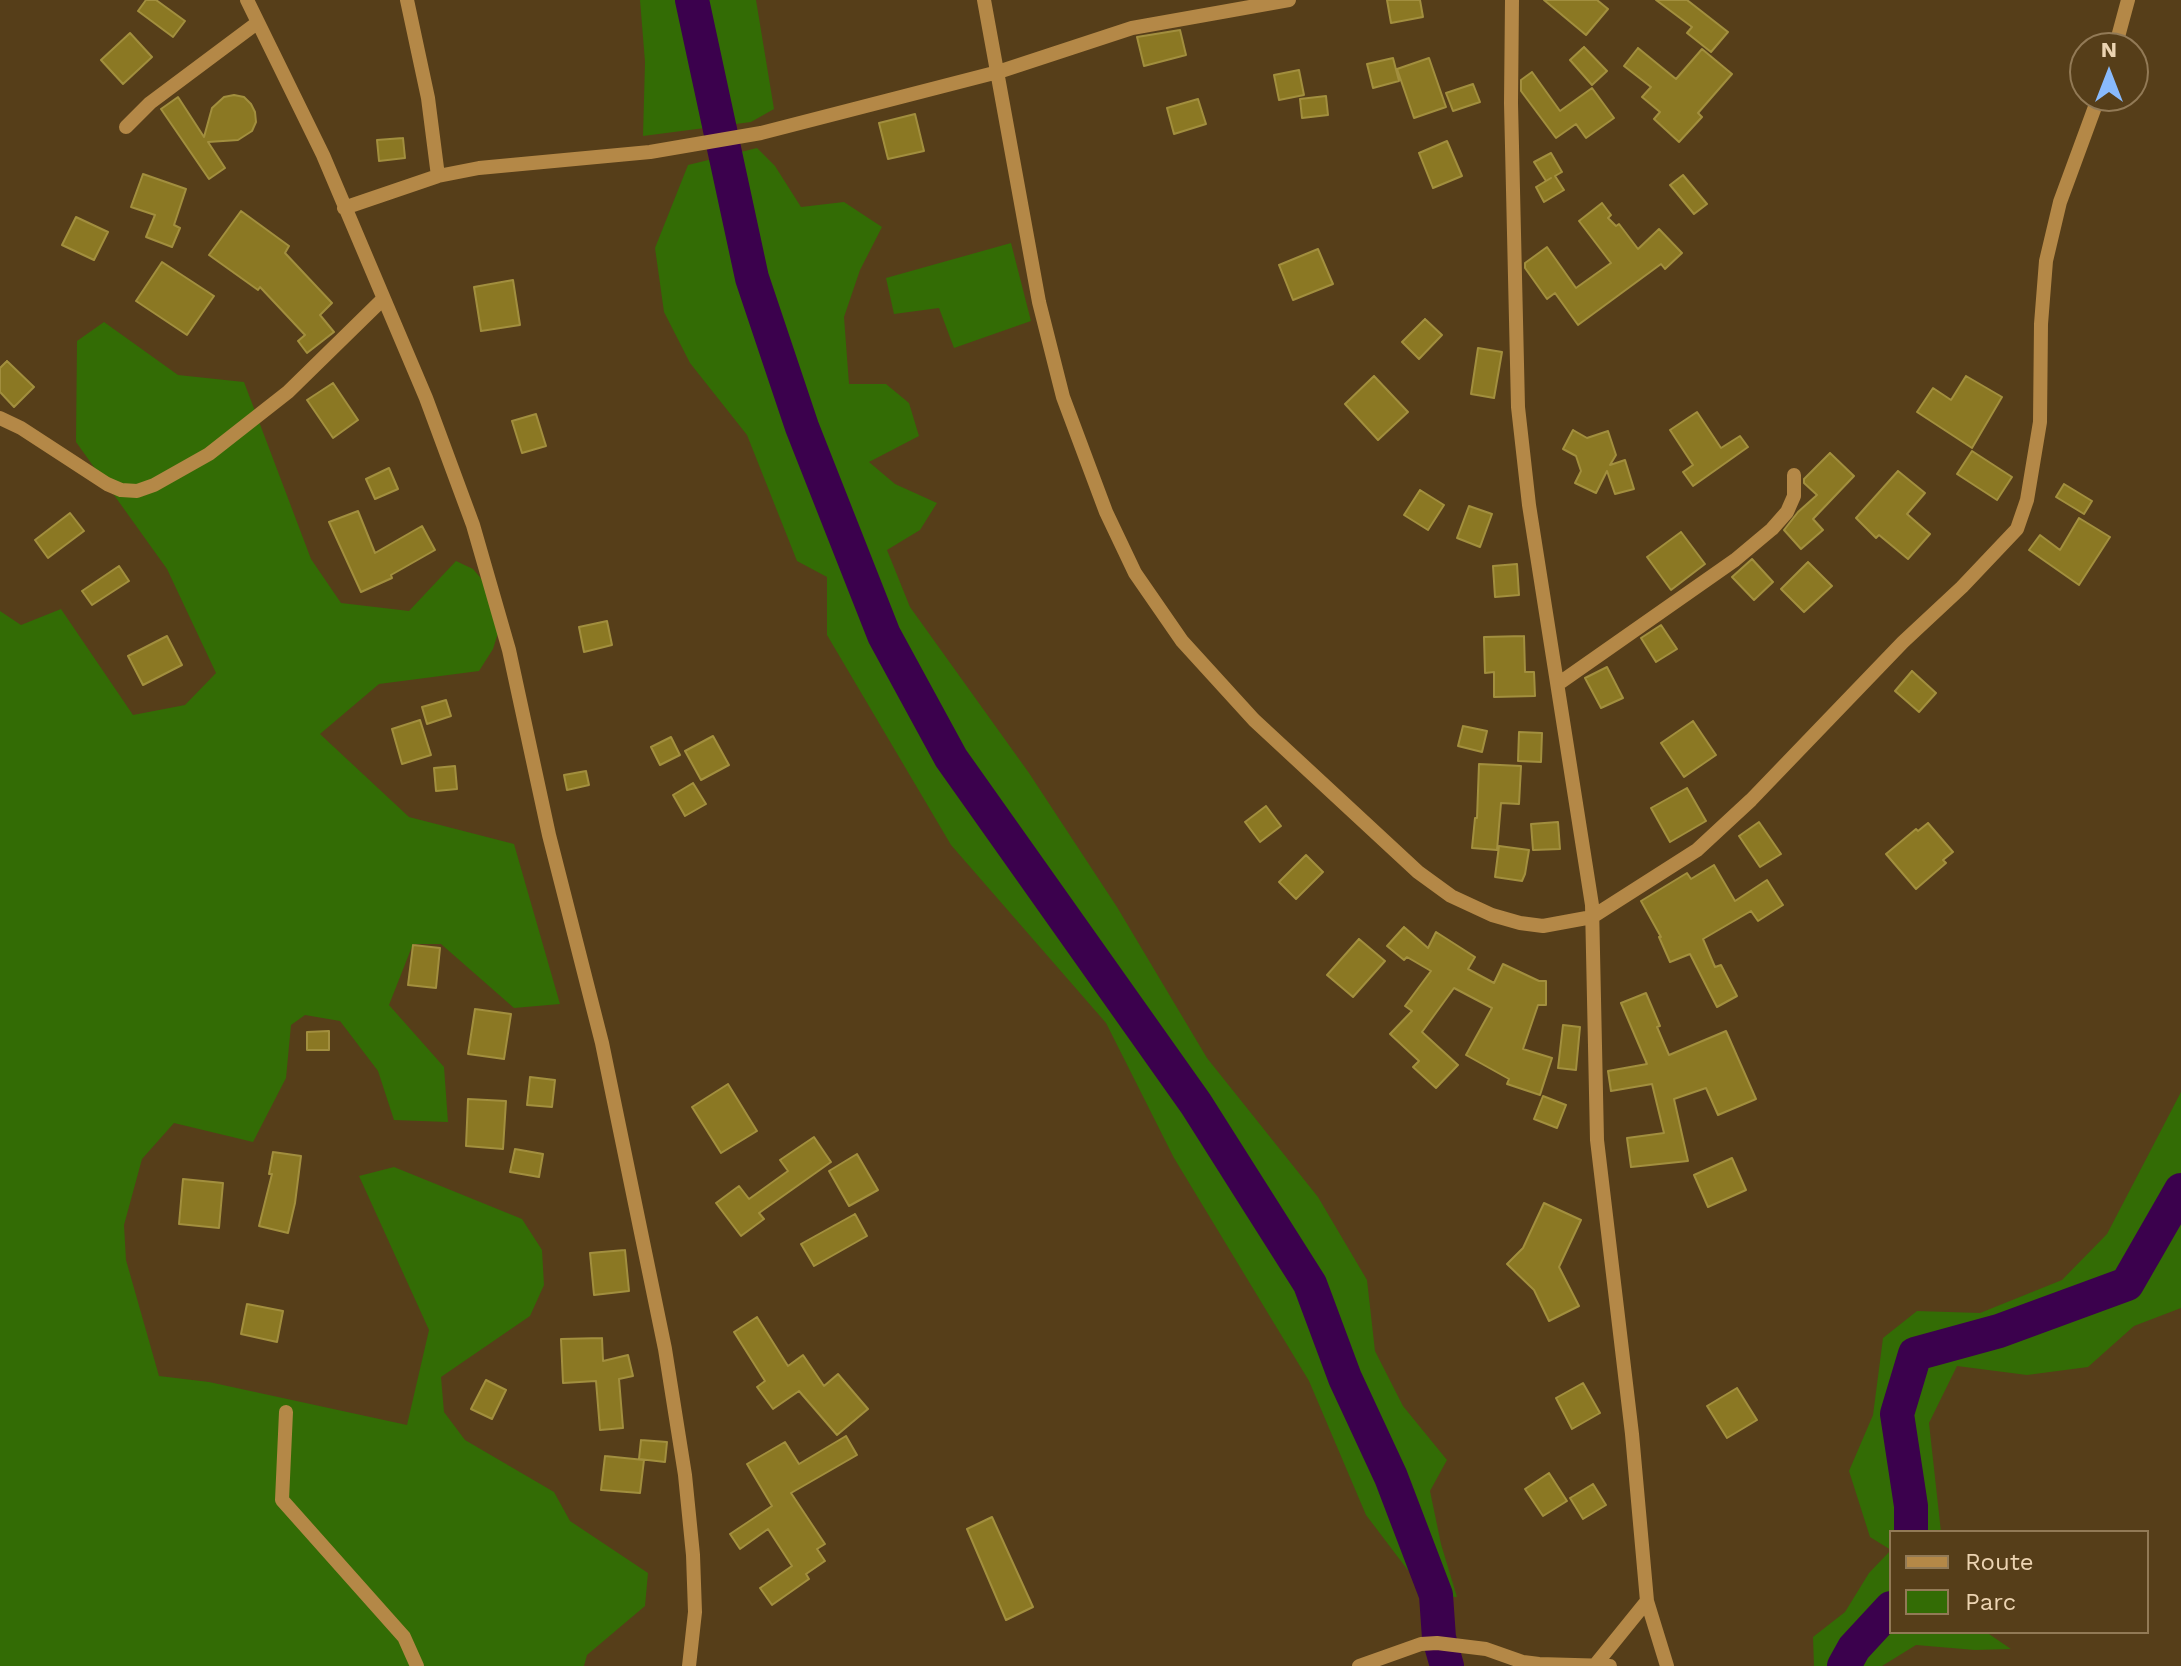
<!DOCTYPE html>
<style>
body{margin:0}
#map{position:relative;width:2181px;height:1666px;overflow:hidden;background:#563e19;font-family:"Work Sans",sans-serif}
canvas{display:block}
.legend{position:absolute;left:1889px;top:1530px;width:260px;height:104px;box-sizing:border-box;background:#563e19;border:2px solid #927a56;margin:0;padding:10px 14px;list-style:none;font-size:24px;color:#ecd4b2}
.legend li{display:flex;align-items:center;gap:16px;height:40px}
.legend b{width:40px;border:2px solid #927a56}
.north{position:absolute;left:2069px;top:32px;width:80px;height:80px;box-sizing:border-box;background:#563e19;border:2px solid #927a56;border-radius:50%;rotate:0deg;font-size:22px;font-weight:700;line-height:32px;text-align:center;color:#ecd4b2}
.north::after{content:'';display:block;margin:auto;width:28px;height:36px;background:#89bafc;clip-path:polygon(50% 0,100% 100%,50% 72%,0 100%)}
</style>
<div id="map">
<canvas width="2181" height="1666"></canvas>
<ul class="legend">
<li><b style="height:10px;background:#b48847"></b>Route</li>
<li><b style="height:22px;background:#336c05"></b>Parc</li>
</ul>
<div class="north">N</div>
</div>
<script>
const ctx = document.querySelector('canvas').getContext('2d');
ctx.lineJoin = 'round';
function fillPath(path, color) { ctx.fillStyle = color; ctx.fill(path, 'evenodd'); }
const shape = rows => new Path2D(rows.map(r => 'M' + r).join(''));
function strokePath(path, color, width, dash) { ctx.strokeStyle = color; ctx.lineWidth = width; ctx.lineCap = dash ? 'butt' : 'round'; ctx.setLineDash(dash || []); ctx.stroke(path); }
fillPath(shape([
 [640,0,756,0,774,109,751,122,643,136,645,62],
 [757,148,775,166,801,207,844,202,882,227,860,270,844,317,849,384,886,384,909,403,919,436,869,462,895,484,937,503,920,530,887,550,910,607,1029,773,1117,907,1207,1058,1318,1197,1367,1280,1375,1351,1403,1406,1447,1460,1430,1491,1441,1544,1457,1597,1418,1596,1413,1577,1366,1515,1309,1381,1174,1158,1106,1023,951,845,827,635,827,577,797,561,747,435,690,363,664,312,655,248,688,165],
 [1011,243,1031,321,954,348,939,308,894,314,886,278],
 [104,322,178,375,244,382,311,559,341,603,409,611,456,561,473,569,485,583,499,630,493,649,479,671,379,684,320,734,409,817,514,844,560,1004,514,1008,441,944,413,944,389,1005,444,1067,448,1122,394,1120,378,1071,340,1021,305,1015,291,1025,286,1078,253,1142,174,1123,142,1159,124,1225,126,1260,159,1376,209,1382,407,1425,429,1330,359,1176,394,1167,522,1219,542,1250,544,1285,530,1316,441,1377,444,1412,465,1440,554,1492,570,1521,648,1573,645,1606,587,1655,584,1666,0,1666,0,611,21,625,61,609,133,715,185,705,216,673,167,569,76,442,77,341],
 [2181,1092,2181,1308,2134,1326,2088,1367,2027,1375,1957,1366,1929,1423,1941,1532,1891,1532,1891,1632,1986,1632,2011,1649,1975,1650,1916,1645,1882,1666,1814,1666,1813,1637,1845,1612,1869,1573,1891,1550,1870,1537,1849,1471,1873,1415,1883,1338,1917,1311,1980,1313,2062,1280,2107,1234]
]), '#336c05');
strokePath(shape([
 [692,0,752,278,802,427,884,635,951,758,1196,1104,1310,1284,1345,1378,1391,1477,1436,1595,1439,1638,1447,1666],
 [1911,1532,1911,1506,1897,1414,1915,1354,1999,1331,2127,1284,2181,1190],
 [1844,1666,1854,1648,1891,1608]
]), '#3b014d', 34);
const building = shape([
 [146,0,156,0,185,21,173,37,138,11,146,0],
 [1387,0,1420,0,1423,17,1391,23,1387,0],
 [1544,0,1597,0,1608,9,1586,35,1544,0],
 [1656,0,1687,0,1728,32,1711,52,1687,33,1692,27,1656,0],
 [1180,30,1186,55,1144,66,1137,37,1180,30],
 [130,33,152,57,123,84,101,60,130,33],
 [1584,47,1607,71,1592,85,1570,60,1584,47],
 [1638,48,1676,79,1702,49,1732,74,1698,113,1702,117,1679,142,1654,119,1660,112,1642,97,1651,87,1624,66,1638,48],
 [1393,58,1399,81,1373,88,1367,64,1393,58],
 [1429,58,1446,107,1414,118,1397,69,1429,58],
 [1299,70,1304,95,1279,100,1274,75,1299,70],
 [1532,72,1560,111,1592,88,1614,118,1586,138,1576,124,1556,138,1521,91,1521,80,1532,72],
 [1473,84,1480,102,1453,111,1446,93,1473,84],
 [234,95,244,97,251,104,255,112,256,122,252,131,238,140,208,142,225,168,209,179,161,109,178,97,204,137,212,108,224,97,234,95],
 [1326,96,1328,115,1302,118,1300,99,1326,96],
 [1198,99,1206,124,1174,134,1167,108,1198,99],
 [915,114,924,151,888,159,879,123,915,114],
 [403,138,405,158,379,161,377,140,403,138],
 [1447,141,1462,176,1433,188,1419,153,1447,141],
 [1551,153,1562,172,1555,176,1564,190,1544,202,1536,187,1551,178,1546,181,1534,162,1551,153],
 [143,174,186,189,174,225,180,228,172,247,146,237,155,215,131,207,143,174],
 [1683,175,1707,204,1694,214,1670,185,1683,175],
 [1602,203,1611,215,1608,218,1616,226,1619,224,1638,249,1659,229,1682,253,1665,269,1661,264,1578,325,1555,293,1547,299,1525,268,1525,263,1547,247,1576,288,1611,263,1579,221,1602,203],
 [241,211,289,246,285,253,332,303,320,315,334,332,307,353,298,341,305,335,260,287,258,290,209,255,241,211],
 [76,217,108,232,94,260,62,245,76,217],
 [1318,249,1333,284,1293,300,1279,265,1318,249],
 [162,262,214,296,187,335,136,301,162,262],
 [513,280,520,325,481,331,474,287,513,280],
 [1425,319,1442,335,1419,359,1402,342,1425,319],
 [1478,348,1502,352,1494,398,1471,394,1478,348],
 [7,361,34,387,14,407,0,392,0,368,7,361],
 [1374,376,1408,412,1378,440,1345,404,1374,376],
 [1966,376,2002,397,1972,448,1917,412,1933,388,1951,400,1966,376],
 [333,383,358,420,333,438,307,400,333,383],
 [1697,412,1721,448,1740,436,1748,447,1693,486,1683,472,1693,465,1670,430,1697,412],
 [536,414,546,446,522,453,512,421,536,414],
 [1573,430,1587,438,1608,431,1616,455,1610,465,1625,460,1634,489,1615,494,1607,471,1596,493,1575,483,1581,471,1576,456,1563,449,1573,430],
 [1972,451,2012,477,1997,500,1957,474,1972,451],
 [1830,453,1854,476,1813,519,1823,530,1801,549,1784,530,1798,512,1817,495,1804,483,1804,479,1830,453],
 [389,468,398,489,375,499,366,479,389,468],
 [1898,471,1925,493,1907,514,1930,534,1908,559,1879,535,1876,538,1856,518,1898,471],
 [2064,484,2092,501,2084,514,2056,497,2064,484],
 [1420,490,1444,505,1428,530,1404,515,1420,490],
 [1469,506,1492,514,1480,547,1457,538,1469,506],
 [358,511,375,553,422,526,435,550,391,575,392,578,361,592,329,522,358,511],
 [70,513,84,531,48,558,35,540,70,513],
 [2079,518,2110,537,2079,585,2029,550,2040,535,2060,550,2079,518],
 [1681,532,1705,564,1671,590,1647,557,1681,532],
 [1752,559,1773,582,1754,600,1732,577,1752,559],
 [1808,562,1832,586,1804,612,1781,589,1808,562],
 [1517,564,1519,595,1495,597,1493,566,1517,564],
 [119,566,129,581,92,605,82,591,119,566],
 [607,621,612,645,584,652,579,627,607,621],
 [1661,625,1677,649,1656,662,1641,638,1661,625],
 [167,636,182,665,143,685,128,656,167,636],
 [1524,636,1525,672,1534,672,1535,696,1494,697,1494,672,1485,673,1484,637,1524,636],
 [1607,667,1623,698,1601,708,1585,678,1607,667],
 [1912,671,1936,693,1919,712,1895,691,1912,671],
 [446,700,451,716,427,724,422,707,446,700],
 [420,720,431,755,402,764,392,729,420,720],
 [1693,721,1716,755,1684,777,1661,743,1693,721],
 [1463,726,1487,731,1482,752,1458,746,1463,726],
 [1519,732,1542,733,1541,762,1518,761,1519,732],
 [713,736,729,765,701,780,685,751,713,736],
 [671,737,680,755,660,765,651,747,671,737],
 [1479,764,1521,766,1519,804,1501,803,1497,850,1472,848,1475,818,1477,818,1479,764],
 [455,766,457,789,436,791,434,768,455,766],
 [586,771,589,785,567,790,564,775,586,771],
 [693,783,706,804,685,816,673,795,693,783],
 [1687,788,1706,821,1670,842,1651,808,1687,788],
 [1266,806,1281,826,1260,842,1245,822,1266,806],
 [1558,822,1560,849,1533,850,1531,824,1558,822],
 [1759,822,1781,854,1760,867,1739,836,1759,822],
 [1928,823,1953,852,1943,860,1946,863,1916,889,1886,854,1916,829,1918,831,1928,823],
 [1499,846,1529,850,1525,874,1522,881,1495,877,1499,846],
 [1306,855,1323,872,1296,899,1279,882,1306,855],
 [1714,865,1735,901,1767,880,1783,905,1758,921,1751,911,1703,939,1715,967,1721,965,1737,996,1717,1007,1690,954,1670,962,1659,937,1661,937,1641,901,1687,873,1691,879,1714,865],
 [1404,927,1428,948,1436,932,1475,957,1468,969,1494,983,1503,964,1539,981,1546,981,1546,1005,1538,1005,1523,1049,1552,1058,1540,1095,1507,1084,1509,1079,1466,1055,1492,1008,1454,988,1422,1032,1458,1065,1436,1088,1413,1067,1419,1061,1390,1034,1412,1011,1405,1006,1431,971,1407,957,1404,960,1387,946,1404,927],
 [1359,939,1385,961,1353,997,1327,975,1359,939],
 [413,945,440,948,436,988,408,985,413,945],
 [1646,993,1660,1026,1657,1027,1669,1055,1726,1031,1756,1099,1718,1115,1706,1088,1674,1099,1688,1161,1631,1167,1627,1138,1664,1133,1652,1084,1611,1091,1608,1071,1647,1064,1621,1003,1646,993],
 [475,1009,511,1014,504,1059,468,1054,475,1009],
 [1563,1025,1580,1027,1576,1070,1558,1068,1563,1025],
 [329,1031,329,1050,307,1050,307,1032,329,1031],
 [530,1077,555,1080,552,1107,527,1105,530,1077],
 [728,1084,757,1131,721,1153,692,1107,728,1084],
 [1543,1096,1566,1105,1557,1128,1534,1119,1543,1096],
 [468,1099,506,1101,503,1149,466,1146,468,1099],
 [814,1137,831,1162,759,1213,764,1219,741,1236,716,1203,739,1186,749,1199,788,1171,780,1160,814,1137],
 [515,1149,543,1154,539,1177,510,1172,515,1149],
 [273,1152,301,1156,295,1203,288,1233,259,1226,272,1174,269,1174,273,1152],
 [857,1154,878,1190,849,1206,829,1171,857,1154],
 [1732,1158,1746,1190,1708,1207,1694,1175,1732,1158],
 [183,1179,223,1183,219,1228,179,1224,183,1179],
 [1544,1203,1581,1220,1559,1267,1579,1306,1549,1321,1534,1290,1507,1264,1523,1248,1544,1203],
 [855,1214,867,1236,814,1266,801,1244,855,1214],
 [625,1250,629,1291,594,1295,590,1253,625,1250],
 [247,1304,283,1311,277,1342,241,1334,247,1304],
 [757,1317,788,1366,803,1355,824,1386,838,1374,868,1409,837,1435,799,1391,773,1409,757,1387,765,1381,734,1332,757,1317],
 [602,1338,603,1361,628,1355,633,1376,619,1379,623,1428,600,1430,596,1381,563,1383,561,1339,602,1338],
 [486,1380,506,1390,492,1419,471,1409,486,1380],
 [1583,1383,1600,1413,1572,1429,1556,1398,1583,1383],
 [1737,1388,1757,1420,1727,1438,1707,1406,1737,1388],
 [846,1436,857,1455,791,1493,825,1544,817,1549,825,1561,806,1574,809,1579,772,1605,760,1588,792,1566,768,1529,740,1549,730,1534,772,1506,747,1464,785,1442,799,1464,846,1436],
 [641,1440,667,1442,665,1462,639,1459,641,1440],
 [605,1456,644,1460,640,1493,601,1490,605,1456],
 [1549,1473,1567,1501,1543,1516,1525,1489,1549,1473],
 [1593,1484,1606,1505,1583,1519,1570,1498,1593,1484],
 [992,1517,1033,1607,1006,1620,967,1529,992,1517]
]);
fillPath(building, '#8b7823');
strokePath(building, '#a28f3e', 2);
strokePath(shape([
 [247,0,323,155,426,398,473,525,509,650,549,835,602,1043,665,1349,685,1475,693,1555,695,1612,689,1666],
 [407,0,428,98,438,176],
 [984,0,1039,302,1063,397,1106,512,1135,573,1182,641,1254,720,1418,872,1451,896,1492,915,1520,923,1543,926,1592,917,1697,850,1751,800,1903,642,1962,587,2017,529,2027,500,2040,422,2041,324,2046,261,2060,202,2099,96],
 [1512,0,1511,103,1518,407,1529,505,1592,905,1597,1140,1632,1434,1647,1601,1667,1666],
 [2115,48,2128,0],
 [126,127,150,103,257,23],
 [344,208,438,176,479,168,650,152,761,133,998,72,1132,28,1289,0],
 [0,418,21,428,107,484,121,490,137,491,154,485,209,454,288,392,383,299],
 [1558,684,1735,560,1772,529,1787,512,1794,496,1794,475],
 [286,1412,282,1500,404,1637,417,1666],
 [1596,1664,1647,1601],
 [1359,1666,1421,1644,1437,1643,1486,1649,1523,1662,1539,1664,1610,1666]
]), '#b48847', 14);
</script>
